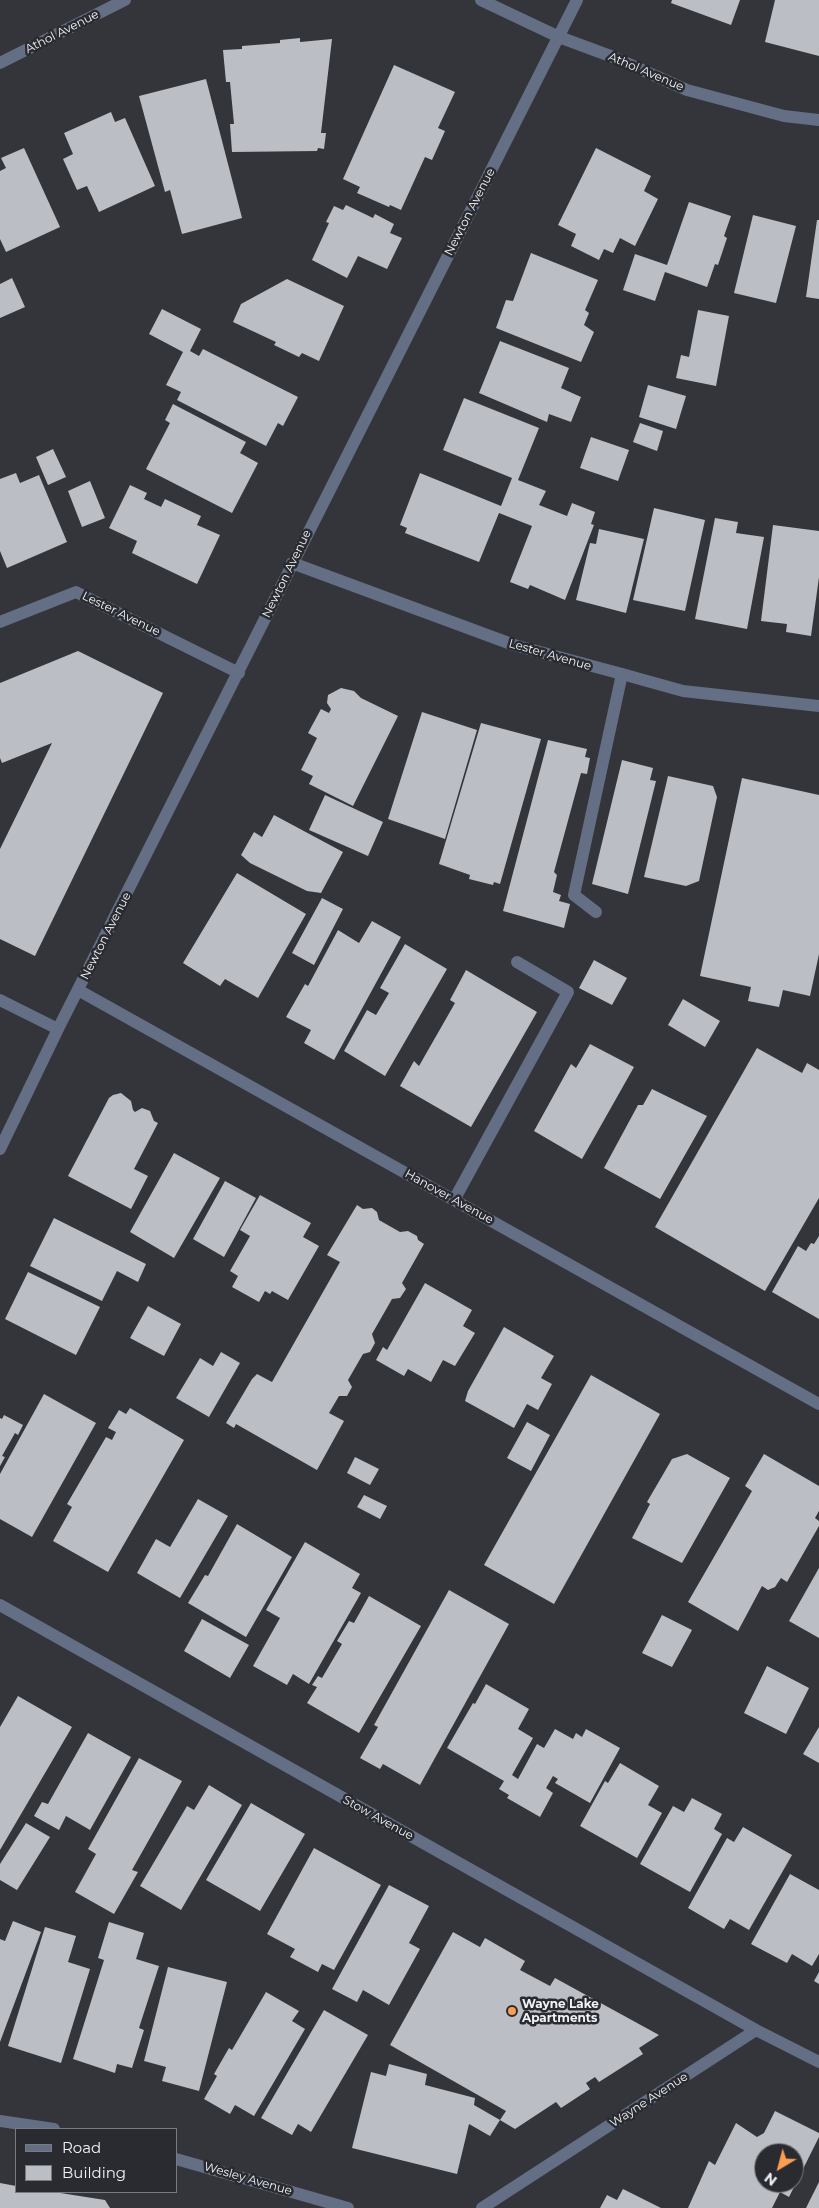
<!DOCTYPE html>
<style>
body{margin:0}
#map{position:relative;width:819px;height:2208px;overflow:hidden;background:#33353a;font-family:Montserrat,sans-serif}
canvas{display:block}
.legend{position:absolute;left:15px;top:2128px;width:162px;height:65px;box-sizing:border-box;background:#292b30;border:1px solid #797b7f;margin:0;padding:6px 9px;list-style:none;font-size:15px;color:#f1f2f6}
.legend li{display:flex;align-items:center;gap:10px;height:25px}
.legend b{width:25px;border:1px solid #797b7f}
.north{position:absolute;left:754px;top:2143px;width:50px;height:50px;box-sizing:border-box;background:#292b30;border:1px solid #797b7f;border-radius:50%;rotate:217deg;font-size:14px;font-weight:700;line-height:20px;text-align:center;color:#f1f2f6}
.north::after{content:'';display:block;margin:auto;width:18px;height:22px;background:#fc9e52;clip-path:polygon(50% 0,100% 100%,50% 72%,0 100%)}
</style>
<div id="map">
<canvas width="819" height="2208"></canvas>
<ul class="legend">
<li><b style="height:6px;background:#646e84"></b>Road</li>
<li><b style="height:14px;background:#bcbec5"></b>Building</li>
</ul>
<div class="north">N</div>
</div>
<script>
const ctx = document.querySelector('canvas').getContext('2d');
ctx.lineJoin = 'round';
function fillPath(path, color) { ctx.fillStyle = color; ctx.fill(path, 'evenodd'); }
const shape = rows => new Path2D(rows.map(r => 'M' + r).join(''));
function strokePath(path, color, width, dash) { ctx.strokeStyle = color; ctx.lineWidth = width; ctx.lineCap = dash ? 'butt' : 'round'; ctx.setLineDash(dash || []); ctx.stroke(path); }
function write(font, color, halo, rows, align = 'center') {
  ctx.font = font + ' Montserrat,sans-serif'; ctx.lineWidth = 5; ctx.setLineDash([]); ctx.textBaseline = 'middle'; ctx.strokeStyle = halo; ctx.fillStyle = color; for (const [text, x, y, turn = 0] of rows) {
    ctx.save(); ctx.translate(x, y); ctx.rotate((+turn || 0) * Math.PI / 180); ctx.textAlign = isNaN(turn) ? turn : align; if (halo) ctx.strokeText(text, 0, 0); ctx.fillText(text, 0, 0); ctx.restore();
  }
}
fillPath(shape([
 [672,0,740,0,731,25,671,3],
 [775,0,819,0,819,56,765,42],
 [300,38,300,42,332,39,321,133,326,133,324,149,318,148,317,151,232,152,230,124,234,124,230,82,226,82,223,50,242,49,242,46,280,43,280,40],
 [394,65,455,92,438,128,445,131,432,160,425,157,401,210,390,205,389,207,357,193,360,187,343,179],
 [206,79,242,218,182,234,170,190,165,192,139,96],
 [111,112,115,122,125,118,155,186,99,212,87,186,77,190,63,159,73,154,64,133],
 [24,148,60,227,6,252,0,239,0,171,6,168,1,158],
 [596,148,651,176,644,191,658,199,635,246,620,238,613,253,604,249,599,260,571,246,576,234,558,225],
 [689,202,731,216,724,236,727,238,718,265,715,264,707,287,665,272,655,301,623,290,635,254,667,265],
 [346,205,373,218,375,214,394,224,390,233,402,238,387,269,358,256,347,278,312,260,329,223,326,222,334,206,343,210],
 [753,215,796,226,776,303,734,293],
 [817,220,819,220,819,299,806,297],
 [531,253,598,280,585,310,589,313,584,325,594,332,581,362,496,328,506,300,513,301],
 [12,278,25,307,0,318,0,284],
 [287,279,344,306,319,361,302,353,299,357,274,345,276,342,233,322,241,304],
 [162,309,201,329,190,351,199,356,203,349,298,397,283,426,278,423,266,446,177,400,181,392,166,385,183,352,149,334],
 [698,310,729,316,716,386,676,378,681,355,689,357],
 [500,341,569,368,561,388,581,397,571,422,549,414,547,422,479,393],
 [648,385,686,396,676,429,639,417],
 [464,398,539,428,518,480,546,491,539,505,567,516,572,503,595,512,591,524,594,525,565,600,530,585,528,589,510,582,532,526,499,513,479,562,405,533,407,528,400,525,420,473,501,506,512,478,443,450],
 [173,404,246,442,240,453,258,463,232,513,146,469,170,423,165,420],
 [640,423,663,431,657,451,633,442],
 [591,437,629,450,618,481,580,468],
 [53,449,66,477,48,485,36,457],
 [16,473,20,483,39,475,67,542,7,568,0,551,0,479],
 [90,481,105,518,82,527,68,491],
 [130,485,147,493,144,499,161,507,165,499,201,516,197,525,220,535,197,584,132,553,137,541,109,528],
 [654,508,705,520,685,611,633,600],
 [715,518,738,522,736,533,764,537,747,629,695,619],
 [773,525,819,531,819,577,811,636,786,632,787,624,761,621],
 [599,529,644,539,626,613,576,600,590,543,596,544],
 [78,651,163,693,35,956,0,939,0,849,52,743,2,763,0,758,0,683],
 [341,688,354,691,361,698,398,716,353,806,309,784,313,776,301,770,317,738,308,733,321,709,329,713,331,709,327,703,328,695],
 [422,712,477,730,445,839,388,819],
 [481,723,541,739,500,884,494,882,493,885,469,879,470,875,439,864],
 [548,740,587,749,585,757,590,758,587,774,581,773,554,872,557,875,553,892,561,895,559,901,570,904,564,928,503,911],
 [622,760,653,768,650,780,656,781,628,894,592,884],
 [668,776,713,786,717,797,699,881,686,886,644,877],
 [742,778,819,795,819,954,810,996,783,990,779,1007,748,1001,751,987,700,976],
 [325,795,383,822,368,856,309,830],
 [274,815,343,852,321,893,307,891,250,863,241,855,254,832,262,837],
 [237,873,306,914,258,998,225,979,220,986,183,963],
 [322,898,343,909,314,965,292,953],
 [372,921,401,937,334,1060,304,1043,311,1030,286,1017,305,984,308,986,338,930,359,943],
 [405,944,447,969,385,1076,344,1051,367,1010,376,1015,389,993,380,988],
 [594,960,627,978,612,1005,579,988],
 [466,970,537,1012,471,1127,400,1086,414,1061,419,1066,455,1003,450,1000],
 [683,999,720,1021,705,1047,668,1025],
 [590,1044,634,1067,582,1159,534,1131,571,1064,576,1068],
 [757,1048,802,1073,807,1063,819,1070,819,1198,765,1291,655,1227],
 [652,1089,707,1116,660,1199,604,1168,638,1105,643,1105],
 [121,1093,131,1101,133,1110,135,1112,142,1108,150,1111,154,1121,158,1123,134,1169,148,1176,131,1209,68,1176,109,1098,113,1095],
 [174,1153,220,1178,174,1258,130,1232],
 [225,1181,256,1198,224,1257,193,1239],
 [260,1195,311,1223,303,1237,319,1246,288,1300,272,1291,270,1294,265,1291,259,1302,232,1287,238,1276,230,1271,250,1236,240,1230],
 [357,1205,363,1209,372,1208,377,1212,379,1220,400,1232,408,1231,417,1236,418,1240,424,1244,402,1283,406,1289,400,1298,392,1299,372,1334,375,1343,370,1352,363,1354,348,1380,352,1387,347,1396,339,1396,329,1413,344,1421,317,1470,236,1424,234,1428,226,1423,252,1379,257,1374,272,1382,340,1262,327,1255],
 [54,1218,146,1264,138,1282,117,1271,102,1301,30,1266],
 [819,1236,819,1319,772,1292,798,1246,806,1251,811,1243,814,1244],
 [28,1272,100,1307,76,1355,5,1319],
 [425,1283,472,1310,463,1326,475,1333,455,1366,443,1360,431,1382,408,1369,404,1376,376,1360,383,1347,387,1350],
 [148,1306,181,1324,164,1356,130,1338],
 [504,1327,554,1356,541,1378,552,1384,538,1410,527,1404,514,1428,465,1401,468,1391],
 [221,1352,240,1363,209,1417,176,1398,200,1358,213,1366],
 [591,1375,660,1414,554,1604,484,1565],
 [44,1394,96,1423,32,1537,0,1519,0,1474],
 [130,1408,184,1440,108,1572,53,1541,72,1507,67,1504,106,1437,112,1440,116,1432,108,1428,119,1410,126,1414],
 [4,1415,23,1425,18,1435,15,1433,2,1456,5,1457,0,1466,0,1418,2,1419],
 [527,1422,550,1435,531,1471,507,1458],
 [687,1454,730,1478,682,1563,632,1538,650,1504,647,1502,672,1459],
 [764,1454,819,1486,819,1511,815,1518,819,1521,819,1526,787,1582,781,1578,775,1587,768,1590,762,1586,738,1631,688,1602,752,1491,745,1486],
 [355,1457,379,1469,370,1485,347,1473],
 [364,1495,387,1506,380,1519,357,1507],
 [198,1499,228,1516,180,1598,137,1573,156,1539,170,1547],
 [237,1524,292,1557,246,1637,188,1603,205,1575,208,1576],
 [305,1542,360,1574,352,1588,361,1593,309,1684,293,1674,287,1685,253,1666,280,1618,266,1610],
 [819,1568,819,1638,789,1621],
 [449,1590,509,1624,420,1785,383,1764,380,1769,360,1758,378,1727,374,1725],
 [369,1596,421,1626,359,1733,307,1703,317,1687,312,1685,318,1676,322,1678,342,1644,337,1641,349,1621,354,1623],
 [662,1615,692,1630,672,1667,642,1653],
 [202,1619,249,1645,230,1678,184,1651],
 [767,1666,809,1688,786,1734,744,1713],
 [486,1684,529,1709,518,1729,533,1738,512,1775,518,1779,537,1744,544,1748,555,1729,573,1739,576,1733,582,1737,586,1729,620,1748,590,1803,555,1783,558,1779,553,1776,546,1788,553,1793,540,1817,507,1798,509,1795,499,1789,504,1781,447,1748,473,1703,475,1704],
 [18,1696,72,1727,0,1850,0,1727],
 [819,1727,819,1763,803,1754],
 [88,1733,131,1757,90,1830,66,1816,59,1830,34,1816,42,1802,48,1804],
 [139,1758,182,1781,132,1870,138,1872,114,1914,75,1892,96,1854,88,1849],
 [620,1763,659,1786,648,1805,662,1813,637,1858,580,1826,605,1781,608,1783],
 [209,1785,242,1805,181,1910,140,1886,187,1806,194,1810],
 [692,1798,722,1814,714,1829,722,1834,690,1892,640,1864,673,1806,684,1812],
 [251,1803,305,1834,260,1911,206,1880],
 [26,1823,50,1837,17,1890,0,1880,0,1864],
 [743,1827,792,1855,749,1930,730,1919,724,1929,688,1908,727,1838,734,1842],
 [314,1848,381,1885,334,1970,322,1964,318,1972,290,1957,295,1949,267,1934],
 [790,1874,819,1890,819,1954,812,1966,792,1954,787,1963,751,1944],
 [389,1885,429,1906,409,1943,420,1949,389,2005,363,1990,357,2002,332,1989],
 [13,1921,41,1932,0,2042,0,1939,5,1941],
 [109,1922,144,1933,136,1959,159,1966,139,2028,144,2030,132,2068,117,2064,115,2073,73,2059,104,1960,98,1958],
 [45,1927,76,1936,68,1962,90,1969,61,2063,8,2046],
 [453,1932,480,1947,485,1938,525,1961,520,1970,550,1986,555,1978,659,2035,639,2048,643,2054,599,2082,595,2077,586,2083,590,2089,561,2108,556,2102,515,2129,500,2120,490,2136,469,2124,457,2174,352,2148,371,2072,386,2076,389,2064,427,2074,425,2085,475,2098,474,2105,500,2120,506,2111,390,2045],
 [168,1967,227,1982,199,2091,162,2081,166,2067,144,2061],
 [819,1972,819,1984,814,1981],
 [266,1992,299,2011,292,2021,305,2029,254,2116,235,2105,230,2114,204,2099,217,2076,214,2074,229,2048,232,2050],
 [324,2010,368,2035,311,2132,298,2124,292,2135,261,2118],
 [775,2111,819,2133,819,2137,789,2197,780,2192,772,2208,688,2208,709,2161,715,2165,736,2123,757,2137,764,2133],
 [764,2153,794,2153,794,2183,764,2183],
 [819,2182,819,2208,806,2208],
 [0,2183,16,2186,16,2192,54,2192,105,2200,110,2208,0,2208],
 [623,2189,661,2208,600,2208,607,2195,617,2200]
]), '#bcbec5');
strokePath(shape([
 [596,912,574,895,622,674],
 [454,1200,568,992,517,962]
]), '#646e84', 12);
strokePath(shape([
 [481,0,559,37,613,57,687,90,784,116,819,120],
 [0,63,125,0],
 [292,563,514,645,622,674,683,691,819,706],
 [0,622,76,592,239,673],
 [78,990,819,1404],
 [0,1000,58,1029],
 [0,1149,58,1029,577,0],
 [0,1605,756,2030],
 [0,2121,54,2129],
 [176,2159,348,2208],
 [482,2208,756,2030,819,2062]
]), '#646e84', 12);
for (const [x, y, r, color] of [
 [512,2011,5,"#fc9e52"]
]) { const dot = new Path2D(); dot.arc(x, y, r, 0, 2 * Math.PI); ctx.fillStyle = color; ctx.fill(dot); strokePath(dot, '#292b30', 2); }
write('12px', '#f1f2f6', '#292b30', [
 ["Athol Avenue",62,32,-27],
 ["Athol Avenue",646,72,23],
 ["Newton Avenue",470,212,-63],
 ["Newton Avenue",287,574,-64],
 ["Lester Avenue",121,614,26],
 ["Lester Avenue",550,655,16],
 ["Newton Avenue",106,936,-63],
 ["Hanover Avenue",449,1197,29],
 ["Stow Avenue",378,1818,29],
 ["Wayne Avenue",649,2100,-33],
 ["Wesley Avenue",248,2179,16]
]);
write('bold 12px', '#f1f2f6', '#292b30', [
 ["Wayne Lake",522,2004],
 ["Apartments",522,2018]
], 'left');
</script>
